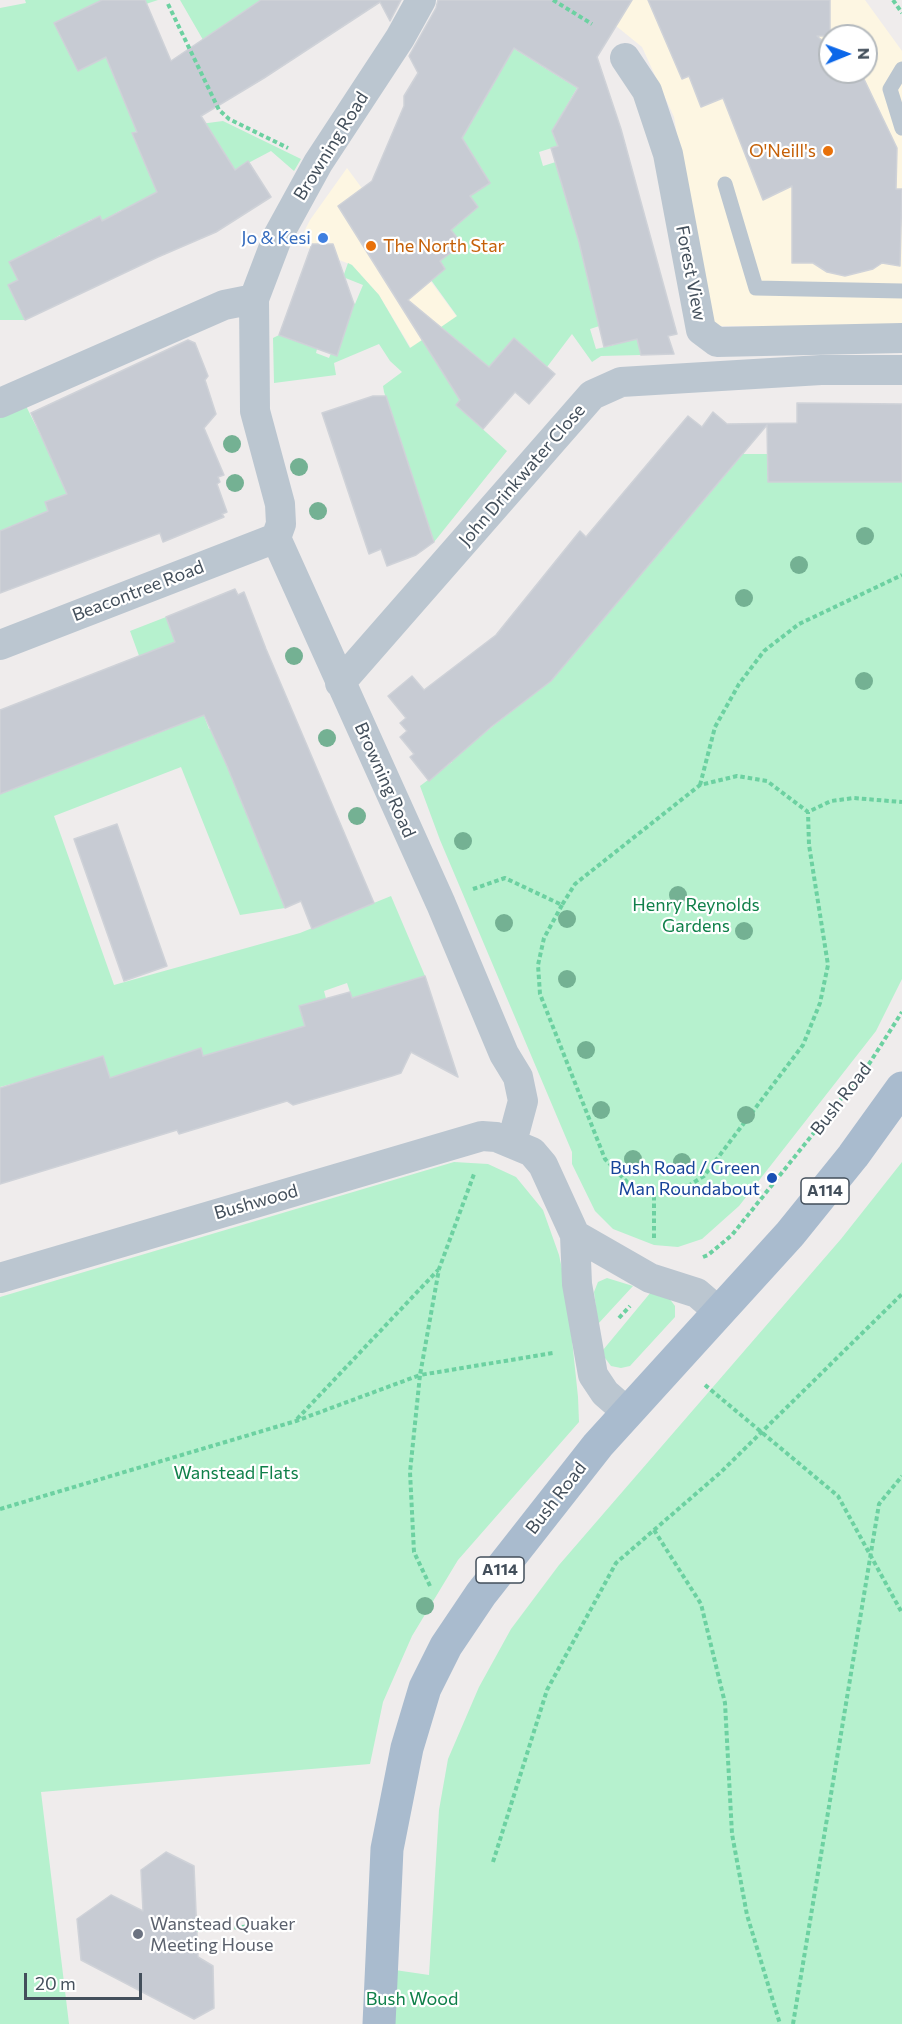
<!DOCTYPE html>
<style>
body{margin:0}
#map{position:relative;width:902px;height:2024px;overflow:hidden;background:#efecec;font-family:Commissioner,sans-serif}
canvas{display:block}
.north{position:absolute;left:818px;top:24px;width:60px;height:60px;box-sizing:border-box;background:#fff;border:2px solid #b4b9bd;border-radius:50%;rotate:89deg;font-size:16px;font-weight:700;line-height:24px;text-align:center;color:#434f5b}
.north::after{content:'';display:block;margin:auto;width:21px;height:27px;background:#0c67e9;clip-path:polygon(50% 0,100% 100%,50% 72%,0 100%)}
.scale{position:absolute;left:24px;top:1973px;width:118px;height:27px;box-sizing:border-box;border:3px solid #434f5b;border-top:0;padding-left:8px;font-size:18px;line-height:21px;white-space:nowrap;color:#434f5b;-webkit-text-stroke:4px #fff;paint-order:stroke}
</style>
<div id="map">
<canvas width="902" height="2024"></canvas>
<div class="north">N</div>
<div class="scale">20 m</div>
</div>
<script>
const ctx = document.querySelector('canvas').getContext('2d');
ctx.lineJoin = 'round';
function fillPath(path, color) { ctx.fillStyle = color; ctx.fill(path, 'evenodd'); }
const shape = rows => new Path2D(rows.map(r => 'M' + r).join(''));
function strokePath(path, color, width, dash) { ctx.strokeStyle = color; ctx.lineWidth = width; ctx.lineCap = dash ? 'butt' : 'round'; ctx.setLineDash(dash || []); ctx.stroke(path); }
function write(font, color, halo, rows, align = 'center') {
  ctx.font = font + ' Commissioner,sans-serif'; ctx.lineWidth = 4.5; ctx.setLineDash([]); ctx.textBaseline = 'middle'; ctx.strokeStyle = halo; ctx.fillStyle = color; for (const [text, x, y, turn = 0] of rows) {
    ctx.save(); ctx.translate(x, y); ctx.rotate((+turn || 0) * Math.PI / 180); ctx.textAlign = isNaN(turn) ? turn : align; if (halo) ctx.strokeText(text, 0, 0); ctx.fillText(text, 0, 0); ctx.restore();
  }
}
fillPath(shape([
 [618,0,865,0,902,51,902,326,718,326,708,319,674,117,642,47,605,17],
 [830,36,866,36,866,72,830,72],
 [347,168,457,317,411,348,379,295,352,265,298,244,310,220]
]), '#fdf6e2');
fillPath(shape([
 [25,0,158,0,131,9,153,125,132,133,223,121,301,159,294,171,271,151,235,170,224,153,179,202,121,210,111,216,118,230,109,234,100,216,88,221,98,241,69,254,60,235,50,241,59,260,41,246,29,252,37,270,22,256,10,262,18,280,9,285,25,320,0,320,0,8,26,3],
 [54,23,92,63,78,71],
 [180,0,268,0,223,26,235,45,206,45],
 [492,35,577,88,559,119,561,128,558,146,539,152,543,166,562,160,631,316,590,329,596,349,614,345,636,332,641,355,601,356,592,362,572,334,547,367,514,339,456,405,507,451,434,542,384,392,383,386,402,372,390,361,379,344,334,363,336,375,274,383,273,338,279,335,317,349,316,353,329,358,336,341,341,343,348,321,338,297,355,304,363,285,343,277,348,263,352,265,379,295,410,348,422,340,436,362,463,346,441,327,457,316,431,280,445,268,427,244,461,244,451,230,477,207,470,196,490,183,481,168,465,178,451,171,474,84,489,92,498,76,442,41],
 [26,406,44,442,50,440,58,457,64,454,83,473,112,551,106,554,82,489,46,502,51,518,34,525,31,518,0,531,0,415],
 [743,454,767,454,768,482,902,482,902,979,876,1031,739,1206,702,1239,678,1247,654,1245,613,1229,595,1211,572,1164,572,1152,440,840,420,786,452,762,451,760,514,709,590,634],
 [166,617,209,729,236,718,227,766,285,908,240,915,181,767,54,816,114,985,300,933,391,896,425,976,352,998,347,983,324,991,331,1017,322,1020,316,1001,299,1006,305,1026,203,1056,201,1048,108,1095,101,1072,107,1070,103,1056,84,1062,95,1095,33,1090,30,1079,0,1087,0,794,18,787,77,733,88,760,166,730,130,631],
 [454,1162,488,1164,516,1177,543,1210,559,1255,567,1292,578,1397,579,1422,458,1560,412,1636,383,1702,370,1764,41,1792,69,2024,0,2024,0,1297],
 [902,1162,902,2024,373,2024,395,1970,429,1975,439,1810,448,1759,479,1687,511,1629,559,1565,841,1239],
 [607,1278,633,1286,598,1324,594,1292,598,1282],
 [651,1292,669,1298,675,1306,675,1317,630,1366,621,1368,611,1366,605,1358,603,1350]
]), '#b6f1ce');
const building = shape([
 [102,0,145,0,171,61,261,0,401,0,390,21,380,2,264,78,201,116,235,170,248,161,271,197,216,232,158,257,25,320,8,285,18,280,9,262,100,216,102,221,157,192,132,133,137,132,106,57,78,71,54,23,102,0],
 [438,0,632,0,597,57,621,129,677,334,668,336,674,354,641,355,637,339,604,347,579,242,551,148,558,146,552,131,578,88,514,48,462,138,490,183,470,196,478,207,451,230,462,244,440,261,445,269,408,300,489,367,514,338,555,374,529,404,515,392,483,429,456,405,460,400,338,206,372,181,404,106,404,96,418,73,409,56,436,8,438,0],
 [648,0,830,0,830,36,817,36,830,48,830,72,857,72,863,77,897,148,896,189,902,189,900,266,882,263,873,269,845,276,827,272,813,263,792,263,792,186,763,200,723,98,701,107,689,76,682,79,648,0],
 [312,244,333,244,354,304,337,356,279,335,312,244],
 [188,340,195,343,208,376,205,380,216,414,204,428,224,475,218,477,220,482,217,484,227,512,222,514,224,517,163,542,160,533,0,593,0,531,48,511,45,502,67,494,31,413,188,340],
 [373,396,386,396,434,542,416,555,387,566,381,549,369,554,322,413,373,396],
 [797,403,902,404,902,482,768,482,767,425,551,681,491,727,429,781,410,757,414,754,400,737,407,731,400,723,406,718,388,696,412,676,424,690,496,635,580,531,586,537,688,416,702,427,713,412,727,424,797,423,797,403],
 [235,589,238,595,244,592,266,649,374,903,312,929,301,901,285,908,227,766,204,715,0,794,0,710,175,642,166,617,235,589],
 [117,824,167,966,124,981,74,839,117,824],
 [425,976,458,1077,411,1052,401,1073,392,1076,293,1105,287,1101,179,1134,177,1130,0,1184,0,1088,103,1056,110,1078,201,1048,203,1056,305,1026,299,1006,350,992,352,998,425,976],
 [166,1852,194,1866,198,1957,213,1966,214,2008,194,2019,81,1960,77,1919,111,1895,143,1911,141,1870,166,1852]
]);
fillPath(building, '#c7cbd3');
strokePath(building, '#cfd2d8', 1.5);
strokePath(shape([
 [553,0,592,24],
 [893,0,902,13],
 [168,4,219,110,229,119,288,148],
 [700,785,715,727,739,684,764,651,799,624,902,575],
 [473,889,505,878,562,905,575,884,700,785,737,776,767,781,808,812,831,801,854,798,902,802],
 [562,905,544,938,538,965,540,994,605,1159,627,1182,654,1192,680,1191,704,1176,803,1045,820,1003,828,965,809,845,808,812],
 [654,1238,654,1192],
 [703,1257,708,1255,732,1235,869,1064,902,1012],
 [619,1318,630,1306],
 [705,1385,838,1496,902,1613],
 [297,1419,438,1270],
 [0,1509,296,1421,420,1375,439,1269,474,1174],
 [654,1530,701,1604,725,1703,732,1834,747,1915,780,2024],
 [430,1586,414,1552,410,1472,420,1375,553,1353],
 [493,1862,547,1690,616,1563,721,1472,902,1294],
 [197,1930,284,1924],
 [793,2024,879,1504,902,1476]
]), '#6cd1a1', 4, [4.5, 3]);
strokePath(shape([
 [902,69,890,89,902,128],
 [725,184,756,288,902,291]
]), '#bbc6d0', 15);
strokePath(shape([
 [421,0,400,38,318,163,278,236,254,299,255,411,280,504,281,524,276,538,441,904,504,1054,518,1077,523,1101,512,1142],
 [625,58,647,91,668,154,701,330,717,342,902,338],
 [0,403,224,305,254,299],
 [0,645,276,538],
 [340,683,592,395,621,382,821,370,902,370],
 [575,1235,650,1278,697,1293,719,1312],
 [0,1278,482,1136,496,1137,532,1152,543,1165,575,1235,577,1284,593,1375,605,1393,628,1413]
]), '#bbc6d0', 30);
strokePath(shape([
 [379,2024,387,1849,407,1748,425,1688,446,1646,481,1594,598,1445,790,1234,853,1156,902,1088]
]), '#a9bbce', 33);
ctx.fillStyle = '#74b193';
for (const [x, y] of [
 [232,444],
 [299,467],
 [235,483],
 [318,511],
 [865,536],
 [799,565],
 [744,598],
 [294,656],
 [864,681],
 [327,738],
 [357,816],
 [463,841],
 [678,895],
 [567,919],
 [504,923],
 [744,931],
 [567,979],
 [586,1050],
 [601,1110],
 [746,1115],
 [633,1159],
 [682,1162],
 [425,1606]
]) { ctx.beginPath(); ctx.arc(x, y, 9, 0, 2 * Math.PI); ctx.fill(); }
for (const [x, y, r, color] of [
 [828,151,6,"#e8710a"],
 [323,238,6,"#3f7fe0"],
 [371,246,6,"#e8710a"],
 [772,1178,6,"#1a4fb4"],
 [138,1934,6,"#6b7280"]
]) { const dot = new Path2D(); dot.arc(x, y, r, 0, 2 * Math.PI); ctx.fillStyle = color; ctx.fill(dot); strokePath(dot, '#fff', 2); }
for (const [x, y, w] of [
 [825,1191,48],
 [500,1570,48]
]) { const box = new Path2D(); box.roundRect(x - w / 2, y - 13, w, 26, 4.5); ctx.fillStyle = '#fff'; ctx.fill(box); strokePath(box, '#434f5b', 1.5); }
write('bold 16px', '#434f5b', null, [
 ["A114",825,1191],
 ["A114",500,1570]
]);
write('18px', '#434f5b', '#fff', [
 ["Browning Road",331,146,-58],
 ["Forest View",691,273,79],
 ["John Drinkwater Close",522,475,-49],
 ["Beacontree Road",138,591,-21],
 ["Browning Road",385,780,66],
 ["Bush Road",841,1099,-52],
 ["Bushwood",256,1202,-16],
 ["Bush Road",556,1498,-52]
]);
write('18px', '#c56008', '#fff', [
 ["O'Neill's",816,151],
 ["The North Star",383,246,"left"]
], 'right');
write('18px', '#366cbe', '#fff', [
 ["Jo & Kesi",311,238]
], 'right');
write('18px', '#10804a', '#fff', [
 ["Henry Reynolds",696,905],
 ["Gardens",696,926],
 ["Wanstead Flats",236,1473],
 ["Bush Wood",412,1999]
]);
write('18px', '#164399', '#fff', [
 ["Bush Road / Green",760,1168],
 ["Man Roundabout",760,1189]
], 'right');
write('18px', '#5b616d', '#fff', [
 ["Wanstead Quaker",150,1924],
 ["Meeting House",150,1945]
], 'left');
</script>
